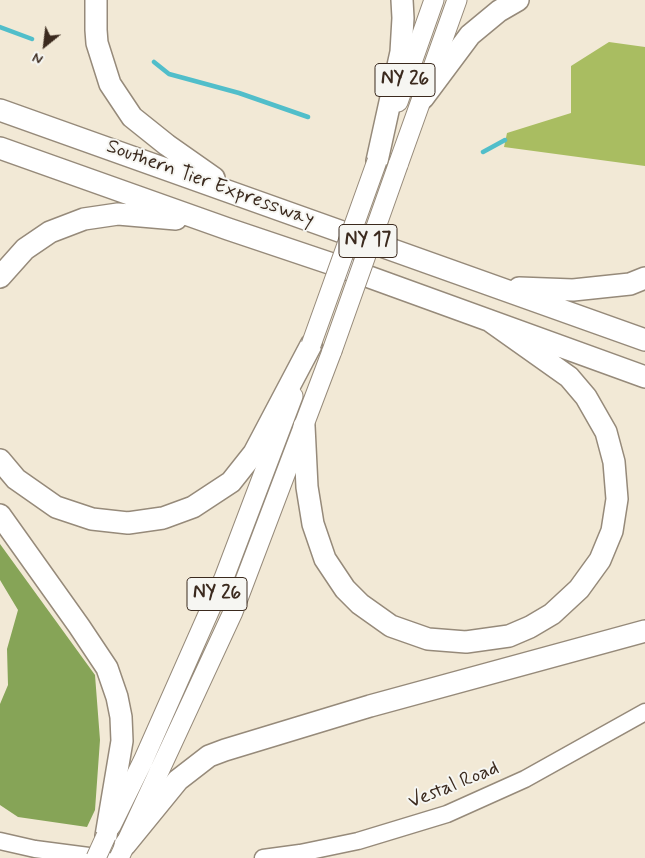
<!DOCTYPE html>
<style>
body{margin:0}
#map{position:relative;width:645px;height:858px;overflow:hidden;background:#f2e9d6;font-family:Mynerve,sans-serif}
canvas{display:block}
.north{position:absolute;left:20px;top:20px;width:50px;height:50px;-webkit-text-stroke:4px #f6f6f2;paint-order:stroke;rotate:209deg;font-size:14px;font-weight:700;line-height:20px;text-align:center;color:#3b2a1e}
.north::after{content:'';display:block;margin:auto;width:18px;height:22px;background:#3b2a1e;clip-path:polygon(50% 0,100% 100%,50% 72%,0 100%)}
</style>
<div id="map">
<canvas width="645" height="858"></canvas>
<div class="north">N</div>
</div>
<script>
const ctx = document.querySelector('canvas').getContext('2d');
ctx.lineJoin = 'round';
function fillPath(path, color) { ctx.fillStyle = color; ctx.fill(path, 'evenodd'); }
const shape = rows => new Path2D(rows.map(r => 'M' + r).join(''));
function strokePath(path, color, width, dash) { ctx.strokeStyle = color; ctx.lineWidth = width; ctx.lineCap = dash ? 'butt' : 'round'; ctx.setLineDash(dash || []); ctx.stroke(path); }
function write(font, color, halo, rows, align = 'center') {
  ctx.font = font + ' Mynerve,sans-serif'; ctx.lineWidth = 4; ctx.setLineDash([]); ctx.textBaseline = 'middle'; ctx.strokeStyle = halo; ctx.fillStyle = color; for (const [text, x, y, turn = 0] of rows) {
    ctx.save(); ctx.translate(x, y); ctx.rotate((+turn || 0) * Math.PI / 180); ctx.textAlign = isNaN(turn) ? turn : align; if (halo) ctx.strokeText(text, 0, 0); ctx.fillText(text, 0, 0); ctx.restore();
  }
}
fillPath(shape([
 [609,42,645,47,645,166,504,147,507,133,571,113,571,66]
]), '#a9bd61');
fillPath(shape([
 [0,544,95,675,100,740,95,810,87,827,18,817,0,805,0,704,8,685,7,649,18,610,0,580]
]), '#86a457');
strokePath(shape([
 [0,27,32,39],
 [154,62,169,74,239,93,308,117],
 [483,152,505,140]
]), '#51beca', 4.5);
const secondary = shape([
 [0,841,35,849,104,858],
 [263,858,300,853,358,841,447,814,525,779,645,712]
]);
const primary = shape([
 [398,102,434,0],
 [398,165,457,0],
 [111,826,143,761,224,578,293,396],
 [119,858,233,612,332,351]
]);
const highway = shape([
 [96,0,96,30,97,43,110,84,132,117,167,145,214,178],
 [423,98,470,35,499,11,518,0],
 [0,110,645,340],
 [0,148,228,229,350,270,645,377],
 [377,161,401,52,403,18,402,0],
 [0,277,25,249,50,232,84,219,118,214,176,219],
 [519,288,573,290,630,284,645,278],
 [304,426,307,487,313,524,325,559,345,589,360,604,391,626,428,639,466,642,509,636,530,627,552,614,579,589,600,560,612,531,617,499,614,462,606,432,586,397,569,377,490,321],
 [0,460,16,479,56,507,92,519,128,523,163,518,193,507,231,482,254,453,311,345],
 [0,515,79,626,107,668,117,697,121,717,122,741,106,836],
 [125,845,178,780,209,756,225,750,370,706,645,631]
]);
strokePath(secondary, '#968a7a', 19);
strokePath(primary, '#968a7a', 21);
strokePath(highway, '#968a7a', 24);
strokePath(secondary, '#fff', 16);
strokePath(primary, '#fff', 19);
strokePath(highway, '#fff', 21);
const primaryBridge = shape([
 [311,345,377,161],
 [332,351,398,165],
 [96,858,106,836]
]);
strokePath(primaryBridge, '#968a7a', 21, []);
strokePath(primaryBridge, '#fff', 19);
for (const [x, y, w] of [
 [405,80,60],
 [368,241,58],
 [217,594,60]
]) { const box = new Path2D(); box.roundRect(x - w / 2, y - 16.5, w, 33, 4); ctx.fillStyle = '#f6f6f2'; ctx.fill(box); strokePath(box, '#3b2a1e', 1); }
write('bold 19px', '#3b2a1e', null, [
 ["NY 26",405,80],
 ["NY 17",368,241],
 ["NY 26",217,594]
]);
write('20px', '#3b2a1e', '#f6f6f2', [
 ["Southern Tier Expressway",210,184,20],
 ["Vestal Road",454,786,-22]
]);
</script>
